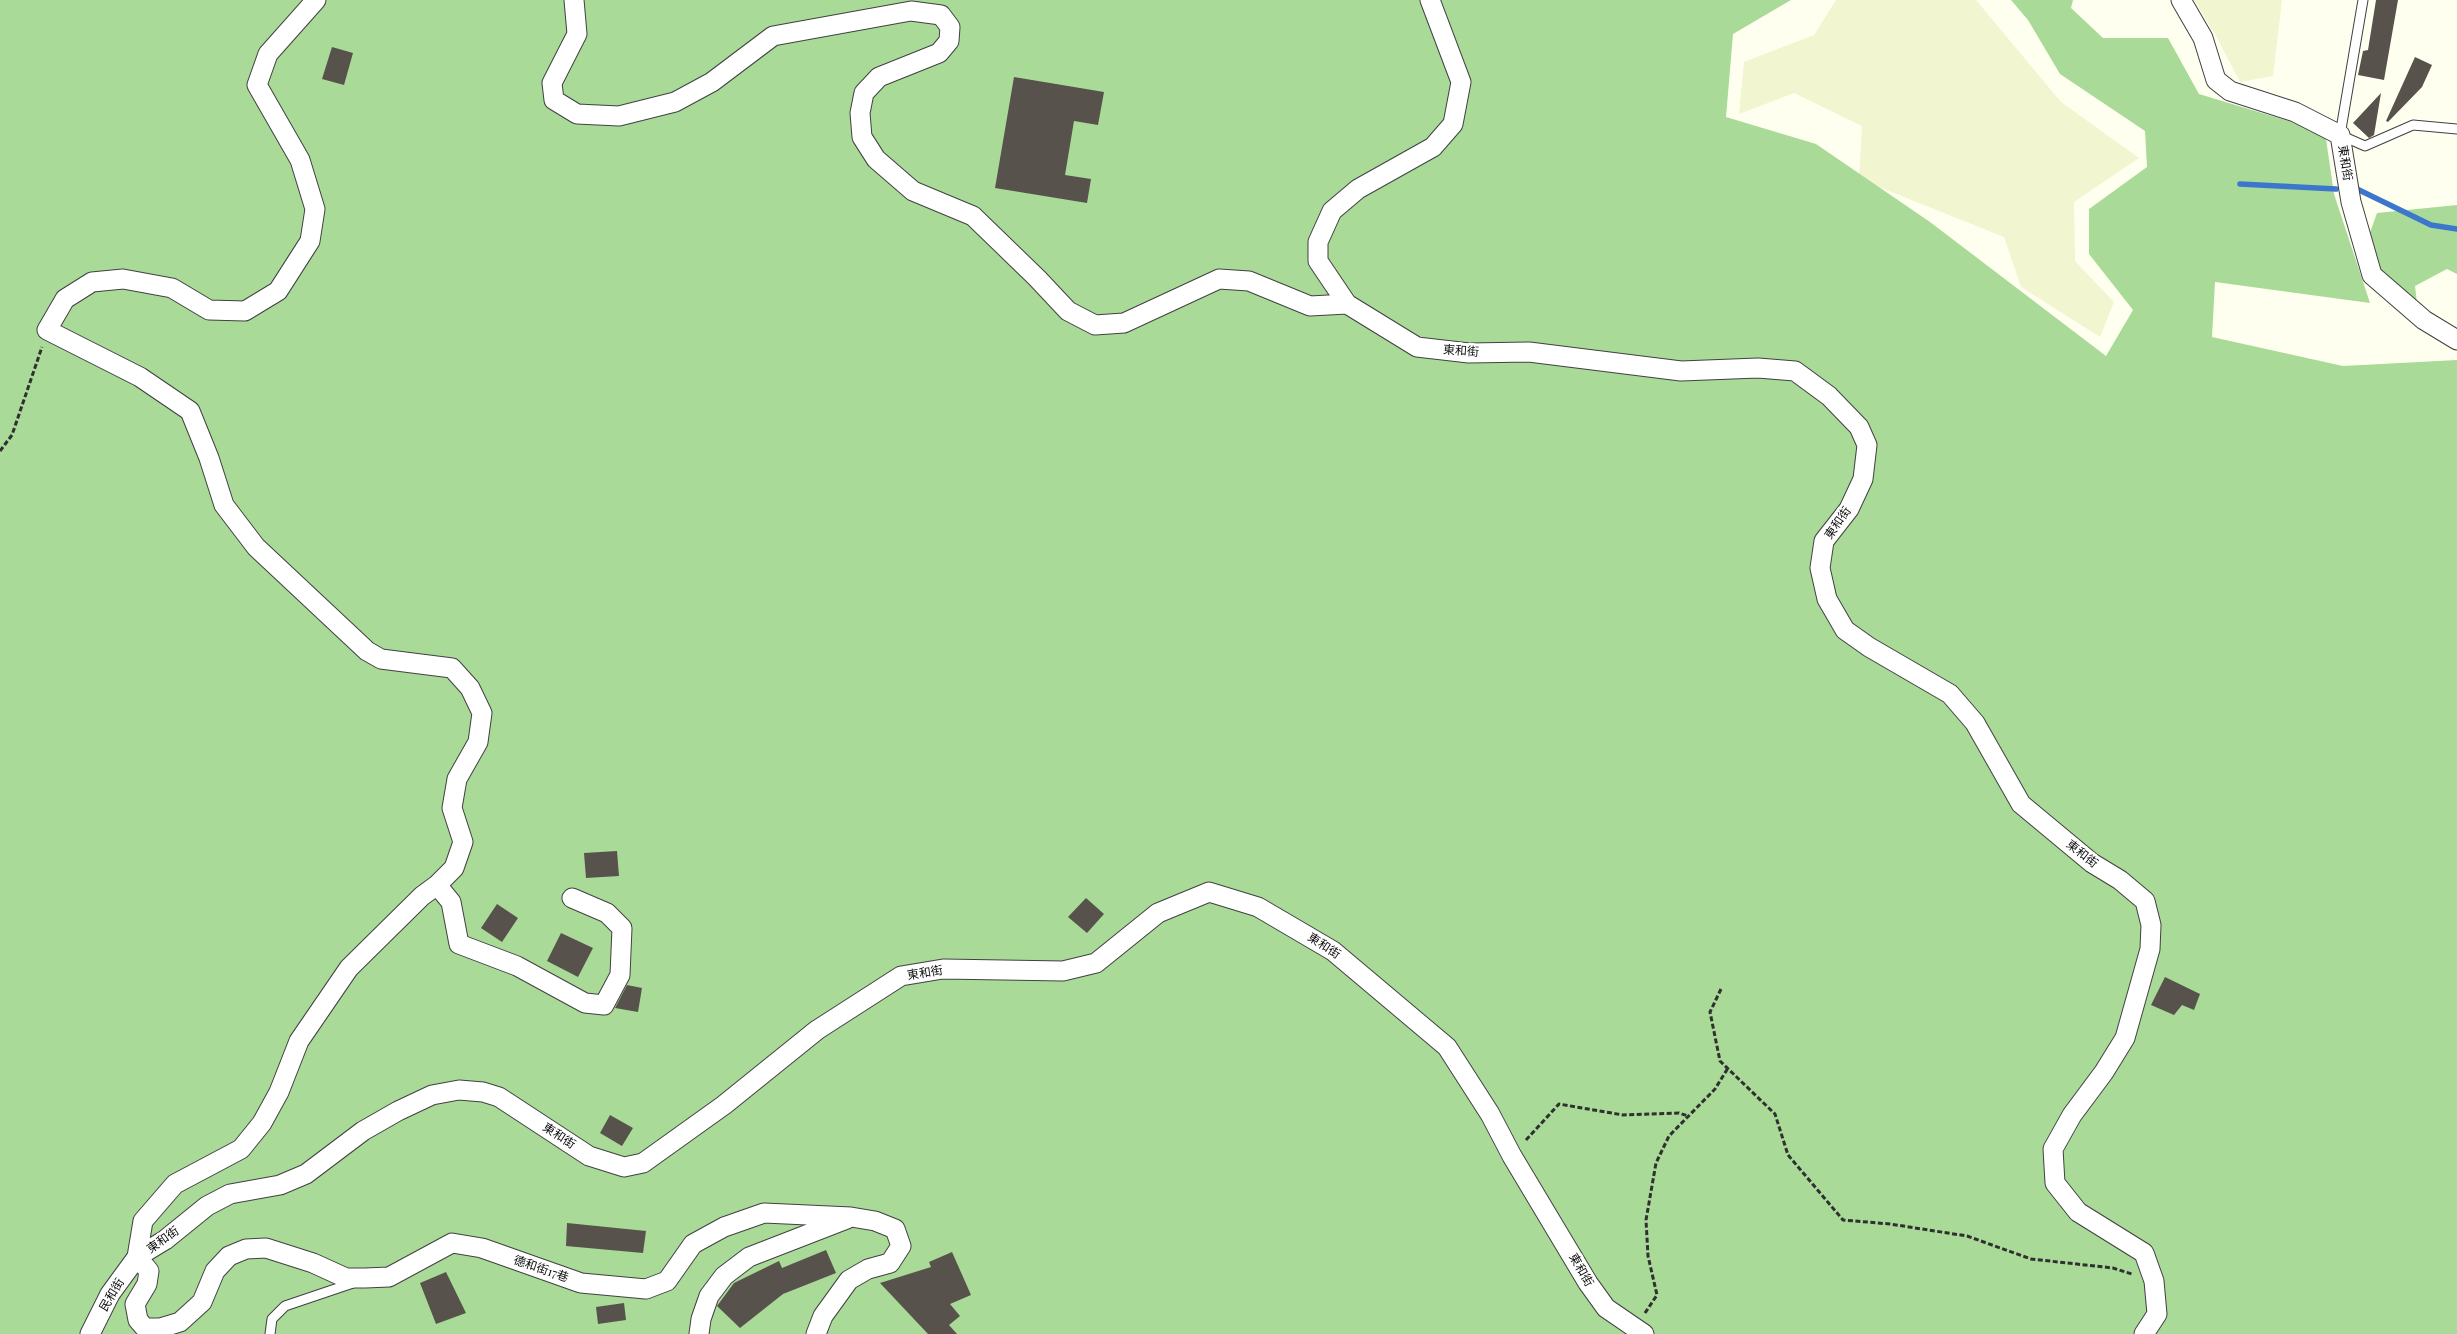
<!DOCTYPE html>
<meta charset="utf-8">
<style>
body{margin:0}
canvas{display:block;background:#fffff0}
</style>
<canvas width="2457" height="1334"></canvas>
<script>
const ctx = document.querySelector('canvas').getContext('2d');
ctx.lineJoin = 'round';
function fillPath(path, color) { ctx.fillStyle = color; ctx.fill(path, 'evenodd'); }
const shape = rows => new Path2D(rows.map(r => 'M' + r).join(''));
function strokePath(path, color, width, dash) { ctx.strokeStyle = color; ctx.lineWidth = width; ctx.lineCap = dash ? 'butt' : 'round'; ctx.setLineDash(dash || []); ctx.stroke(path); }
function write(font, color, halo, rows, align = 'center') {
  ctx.font = font + ' "Playfair Display","Noto Sans TC",serif'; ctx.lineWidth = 5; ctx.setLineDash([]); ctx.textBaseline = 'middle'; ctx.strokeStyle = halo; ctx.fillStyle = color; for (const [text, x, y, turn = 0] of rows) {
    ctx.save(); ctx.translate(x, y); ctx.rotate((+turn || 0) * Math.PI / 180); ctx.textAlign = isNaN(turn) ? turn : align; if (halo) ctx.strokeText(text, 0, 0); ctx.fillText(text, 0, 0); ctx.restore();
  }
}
fillPath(shape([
 [1836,0,1976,0,2061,102,2139,158,2074,202,2075,261,2114,302,2100,337,2021,287,2004,237,1859,179,1862,126,1794,93,1739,114,1744,62,1814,35],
 [2194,0,2282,0,2273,76,2240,82,2216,36]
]), '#f1f5d0');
fillPath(shape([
 [0,0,1791,0,1733,34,1726,117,1816,144,1930,222,2106,356,2133,310,2089,254,2089,209,2147,167,2145,131,2060,74,2028,20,2011,0,2073,0,2071,8,2103,38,2168,38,2199,94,2325,132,2334,194,2370,303,2215,282,2212,337,2343,366,2457,360,2457,1334,0,1334],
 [2457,205,2457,274,2447,269,2415,286,2417,303,2393,303,2366,244,2377,213]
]), '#a9da98');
strokePath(shape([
 [2240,184,2336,189],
 [2357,189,2431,225,2457,229]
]), '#3c77cd', 5.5);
fillPath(shape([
 [2376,0,2398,0,2384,80,2358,75,2363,51,2368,50],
 [332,47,353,53,344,85,322,79],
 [2415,57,2432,65,2422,87,2388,122,2386,121],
 [1014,77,1104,92,1098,125,1074,121,1065,175,1091,179,1087,203,995,188],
 [2381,93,2374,135,2369,138,2353,123],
 [617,851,619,876,586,878,584,853],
 [1086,898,1104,914,1087,933,1068,917],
 [497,904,518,918,502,942,481,928],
 [561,933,593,948,578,977,547,961],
 [2165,977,2200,994,2194,1010,2182,1005,2174,1015,2151,1005],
 [627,985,642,988,638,1012,615,1008],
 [610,1115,633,1128,622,1146,600,1133],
 [567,1223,646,1231,643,1253,566,1246],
 [826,1250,836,1273,783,1294,740,1328,717,1306,734,1283,779,1261,782,1268],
 [952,1252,971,1295,950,1304,960,1316,949,1325,957,1334,928,1334,880,1283,931,1267,929,1262],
 [446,1272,466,1313,436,1324,420,1283],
 [624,1303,626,1320,598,1324,596,1307]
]), '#57524b');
const lane = shape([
 [2363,0,2340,135,2365,146,2413,125,2457,129],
 [270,1334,272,1319,285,1306,353,1283]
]);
const street = shape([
 [574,0,577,34,552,83,554,100,577,114,619,116,675,102,712,82,773,36,911,11,941,15,950,27,949,41,939,53,879,77,864,93,860,113,862,137,876,159,913,191,973,216,1037,278,1068,311,1095,325,1124,323,1219,279,1249,281,1310,306,1347,304],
 [1430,0,1461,82,1453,124,1433,147,1358,189,1332,211,1318,242,1318,261,1347,304,1417,347,1469,353,1529,352,1681,371,1758,368,1795,371,1829,396,1859,427,1867,445,1863,479,1849,509,1824,541,1820,568,1827,599,1845,630,1869,647,1950,694,1975,723,2021,804,2092,863,2120,880,2145,901,2151,925,2150,949,2125,1038,2104,1072,2072,1115,2053,1149,2055,1183,2078,1212,2144,1253,2154,1281,2157,1314,2144,1334],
 [2181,0,2203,38,2216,80,2230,91,2295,112,2340,135,2351,202,2372,275,2424,320,2457,340],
 [437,885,451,902,459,944,517,966,585,1003,604,1005,620,975,622,928,607,913,572,898],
 [137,1257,143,1221,175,1184,241,1149,262,1123,279,1092,299,1041,349,968,422,896,437,885,454,868,463,842,452,808,457,779,478,742,482,713,470,688,452,668,381,659,367,651,256,547,224,505,209,458,190,411,140,377,47,330,65,299,92,282,123,279,172,288,209,310,245,311,278,291,310,241,315,209,300,160,257,85,268,54,316,0],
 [137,1257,149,1271,147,1284,135,1304,138,1320,145,1328,160,1328,180,1322,202,1302,215,1271,229,1256,246,1249,266,1248,313,1263,346,1278,365,1278,389,1277,452,1243,482,1248,581,1283,646,1289,667,1281,693,1244,724,1227,764,1213,851,1217,875,1221,895,1229,901,1246,890,1263,868,1269,849,1280,823,1316,816,1334],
 [90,1334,110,1294,137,1257,165,1240,207,1206,230,1194,280,1185,306,1174,363,1131,398,1111,432,1095,459,1090,483,1092,499,1097,589,1156,624,1167,643,1163,724,1105,817,1030,901,976,943,969,1063,971,1096,963,1158,913,1209,892,1258,907,1333,951,1447,1047,1490,1114,1512,1156,1588,1283,1606,1308,1644,1334],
 [699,1334,701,1319,709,1296,724,1276,749,1257,847,1219]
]);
strokePath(lane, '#414141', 11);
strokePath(street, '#414141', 21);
strokePath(shape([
 [0,451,12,435,42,347],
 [1721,989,1710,1012,1720,1061,1775,1114,1788,1155,1843,1220,1890,1224,1967,1236,2031,1259,2113,1268,2132,1274],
 [1526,1140,1559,1104,1623,1115,1679,1113,1688,1116],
 [1645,1313,1657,1295,1648,1256,1646,1220,1656,1163,1669,1136,1715,1089,1728,1068]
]), '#303030', 3, [5, 2.5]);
strokePath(lane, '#fff', 9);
strokePath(street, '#fff', 19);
write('12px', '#0e0e0e', '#fff', [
 ["東和街",2345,163,81],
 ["東和街",1461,351,4],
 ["東和街",1838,523,-55],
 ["東和街",2082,854,38],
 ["東和街",1324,946,33],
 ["東和街",925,973,-9],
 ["東和街",559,1136,33],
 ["東和街",163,1240,-35],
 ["德和街17巷",541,1269,19],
 ["東和街",1581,1270,60],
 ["民和街",112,1295,-59]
]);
</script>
